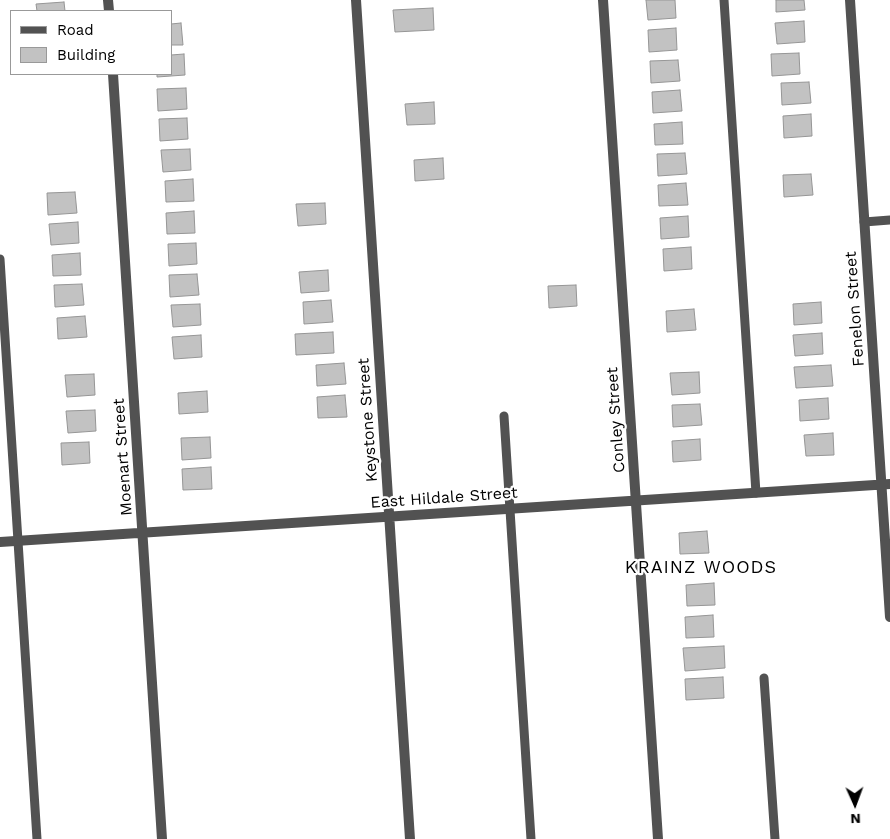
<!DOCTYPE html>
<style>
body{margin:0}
#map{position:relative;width:890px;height:839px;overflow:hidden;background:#fff;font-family:"Work Sans",sans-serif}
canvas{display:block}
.legend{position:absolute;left:10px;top:10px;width:162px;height:65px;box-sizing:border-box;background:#fff;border:1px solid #999;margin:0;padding:6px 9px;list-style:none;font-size:15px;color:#000}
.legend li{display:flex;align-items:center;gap:10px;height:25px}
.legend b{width:25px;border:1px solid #999}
.north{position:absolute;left:830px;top:779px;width:50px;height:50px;-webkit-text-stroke:4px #fff;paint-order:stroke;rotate:178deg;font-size:14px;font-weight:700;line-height:20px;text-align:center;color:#000}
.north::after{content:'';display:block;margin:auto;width:18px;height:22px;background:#000;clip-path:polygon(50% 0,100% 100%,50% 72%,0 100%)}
</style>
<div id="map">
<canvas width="890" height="839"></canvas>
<ul class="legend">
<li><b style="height:6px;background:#525252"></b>Road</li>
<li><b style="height:14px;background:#c2c2c2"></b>Building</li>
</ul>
<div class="north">N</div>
</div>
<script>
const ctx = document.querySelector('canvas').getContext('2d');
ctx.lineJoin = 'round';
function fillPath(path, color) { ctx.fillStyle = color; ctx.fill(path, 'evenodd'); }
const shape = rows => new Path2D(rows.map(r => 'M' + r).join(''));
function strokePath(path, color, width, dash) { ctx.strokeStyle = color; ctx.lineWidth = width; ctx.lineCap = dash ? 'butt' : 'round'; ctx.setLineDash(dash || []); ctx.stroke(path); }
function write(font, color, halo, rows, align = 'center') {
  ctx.font = font + ' "Work Sans",sans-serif'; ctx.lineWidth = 4.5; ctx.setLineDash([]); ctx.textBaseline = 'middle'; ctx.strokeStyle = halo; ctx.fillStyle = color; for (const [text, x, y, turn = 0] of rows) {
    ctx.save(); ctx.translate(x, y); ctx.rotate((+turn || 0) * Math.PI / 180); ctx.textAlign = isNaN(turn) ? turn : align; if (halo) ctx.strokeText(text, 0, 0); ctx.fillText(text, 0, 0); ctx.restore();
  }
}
const building = shape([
 [646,0,675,0,676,18,648,20,646,0],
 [776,0,804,0,805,10,776,12,776,0],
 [64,2,65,11,37,11,36,4,64,2],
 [433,8,434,30,395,32,393,10,433,8],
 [804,21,805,42,777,44,775,23,804,21],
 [181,23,183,45,171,45,171,24,181,23],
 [676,28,677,50,649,52,648,30,676,28],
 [799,53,800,74,772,76,771,54,799,53],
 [184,54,185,75,157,77,157,74,171,74,171,55,184,54],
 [678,60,680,81,651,83,650,61,678,60],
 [809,82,811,103,782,105,781,83,809,82],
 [186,88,187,109,158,111,157,89,186,88],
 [680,90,682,111,653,113,652,92,680,90],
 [434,102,435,124,407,125,405,104,434,102],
 [811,114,812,136,784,138,783,116,811,114],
 [187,118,188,139,160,141,159,119,187,118],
 [682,122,683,144,655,145,654,124,682,122],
 [190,149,191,170,163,172,161,150,190,149],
 [685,153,687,174,658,176,657,154,685,153],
 [443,158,444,179,415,181,414,160,443,158],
 [811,174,813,195,784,197,783,175,811,174],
 [193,179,194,201,166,202,165,181,193,179],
 [686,183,688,205,659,206,658,185,686,183],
 [75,192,77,213,48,215,47,193,75,192],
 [325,203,326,224,298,226,296,204,325,203],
 [194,211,195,233,167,234,166,213,194,211],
 [688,216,689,237,661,239,660,218,688,216],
 [78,222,79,243,51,245,49,224,78,222],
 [196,243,197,264,169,266,168,244,196,243],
 [691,247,692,269,664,271,663,249,691,247],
 [80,253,81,275,53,276,52,255,80,253],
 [328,270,329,291,301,293,299,272,328,270],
 [197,274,199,295,170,297,169,275,197,274],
 [82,284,84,305,55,307,54,285,82,284],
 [576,285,577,306,549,308,548,286,576,285],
 [331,300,333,322,304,324,303,302,331,300],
 [821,302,822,323,794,325,793,304,821,302],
 [200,304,201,325,173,327,171,305,200,304],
 [694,309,696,330,667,332,666,311,694,309],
 [85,316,87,337,58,339,57,318,85,316],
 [333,332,334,353,296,355,295,334,333,332],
 [822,333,823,354,795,356,793,335,822,333],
 [201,335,202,357,174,359,172,337,201,335],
 [344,363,346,384,317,386,316,365,344,363],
 [831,365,833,386,796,388,794,367,831,365],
 [699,372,700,393,672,395,670,373,699,372],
 [94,374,95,395,67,397,65,375,94,374],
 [207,391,208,412,179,414,178,393,207,391],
 [345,395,347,417,318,418,317,397,345,395],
 [828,398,829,419,800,421,799,400,828,398],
 [700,404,702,425,673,427,672,405,700,404],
 [95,410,96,431,68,433,66,411,95,410],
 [833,433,834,455,806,456,804,435,833,433],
 [210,437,211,458,182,460,181,438,210,437],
 [700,439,701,460,673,462,672,441,700,439],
 [89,442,90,463,62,465,61,443,89,442],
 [211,467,212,489,183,490,182,469,211,467],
 [707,531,709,553,680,554,679,533,707,531],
 [714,583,715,605,687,606,686,585,714,583],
 [713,615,714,637,686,638,685,617,713,615],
 [724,646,725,668,685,671,683,648,724,646],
 [723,677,724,698,686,700,685,679,723,677]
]);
fillPath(building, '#c2c2c2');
strokePath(building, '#969696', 1);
strokePath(shape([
 [724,0,756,493],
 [864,222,890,220],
 [0,259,37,839],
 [504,416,531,839],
 [764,678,775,839]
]), '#525252', 9);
strokePath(shape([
 [108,0,109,11],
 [356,0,410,839],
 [603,0,658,839],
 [850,0,890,617],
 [113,74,162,839],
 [0,542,890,484]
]), '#525252', 10);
write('16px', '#000', '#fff', [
 ["Fenelon Street",855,309,-94],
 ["Keystone Street",368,420,-94],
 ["Conley Street",616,420,-94],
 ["Moenart Street",123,457,-94],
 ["East Hildale Street",444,498,-4]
]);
ctx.letterSpacing = '1px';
write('18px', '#000', '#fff', [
 ["KRAINZ WOODS",701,568]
]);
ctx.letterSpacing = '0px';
</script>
